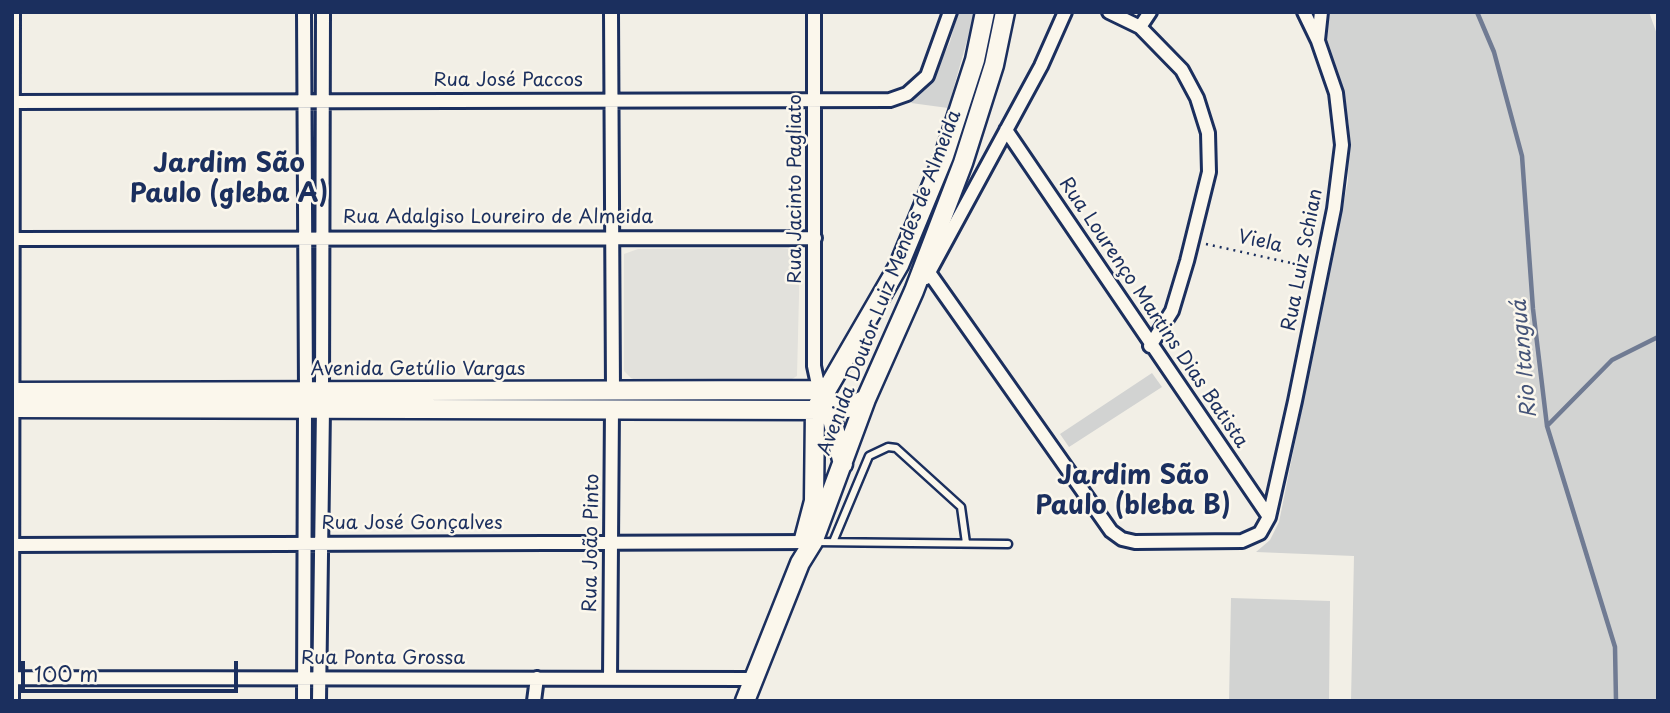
<!DOCTYPE html>
<meta charset="utf-8">
<style>
body{margin:0}
#map{position:relative;width:1670px;height:713px;overflow:hidden;background:#f2efe6;font-family:"Playpen Sans",sans-serif}
canvas{display:block}
.frame{position:absolute;inset:0;border:14px solid #1b2f5e;pointer-events:none}
.scale{position:absolute;left:21px;top:661px;width:217px;height:32px;box-sizing:border-box;border:4px solid #1b2f5e;border-top:0;padding-left:9px;font-size:21px;line-height:24px;white-space:nowrap;color:#1b2f5e;-webkit-text-stroke:5px #fbf7ec;paint-order:stroke}
</style>
<div id="map">
<canvas width="1670" height="713"></canvas>
<div class="frame"></div>
<div class="scale">100 m</div>
</div>
<script>
const ctx = document.querySelector('canvas').getContext('2d');
ctx.lineJoin = 'round';
function fillPath(path, color) { ctx.fillStyle = color; ctx.fill(path, 'evenodd'); }
const shape = rows => new Path2D(rows.map(r => 'M' + r).join(''));
function strokePath(path, color, width, dash) { ctx.strokeStyle = color; ctx.lineWidth = width; ctx.lineCap = dash ? 'butt' : 'round'; ctx.setLineDash(dash || []); ctx.stroke(path); }
function write(font, color, halo, rows, align = 'center') {
  ctx.font = font + ' "Playpen Sans",sans-serif'; ctx.lineWidth = 5; ctx.setLineDash([]); ctx.textBaseline = 'middle'; ctx.strokeStyle = halo; ctx.fillStyle = color; for (const [text, x, y, turn = 0] of rows) {
    ctx.save(); ctx.translate(x, y); ctx.rotate((+turn || 0) * Math.PI / 180); ctx.textAlign = isNaN(turn) ? turn : align; if (halo) ctx.strokeText(text, 0, 0); ctx.fillText(text, 0, 0); ctx.restore();
  }
}
fillPath(shape([
 [780,248,790,249,800,255,797,376,792,379,632,379,624,371,624,254,638,249]
]), '#e2e1dc');
fillPath(shape([
 [958,12,975,12,948,108,911,103,932,79,950,42],
 [1328,12,1649,12,1658,37,1658,701,1351,701,1354,556,1256,552,1270,540,1279,522,1348,181,1349,124,1326,41],
 [1152,373,1162,387,1069,447,1060,434],
 [1231,598,1330,601,1329,701,1229,701]
]), '#d2d3d2');
strokePath(shape([
 [1477,12,1494,52,1522,156,1533,309,1547,426,1615,647,1616,701],
 [1547,426,1612,360,1658,337]
]), '#707b93', 4.5);
const lane = shape([
 [815,542,1008,544],
 [833,542,869,456,888,447,896,448,961,507,966,543]
]);
const street = shape([
 [304,12,306,392],
 [611,12,613,390],
 [814,12,814,366,817,380,825,390],
 [1109,12,1140,27,1182,70,1197,98,1208,133,1209,172,1187,261,1172,311,1150,346],
 [1140,27,1150,12],
 [1318,40,1321,12],
 [12,102,890,100,907,94,927,76,950,12],
 [1006,130,1269,517],
 [12,239,815,238],
 [930,274,1111,531,1122,539,1135,542,1242,541,1260,533,1269,517,1295,401,1334,209,1342,145,1336,93,1318,41,1304,12],
 [926,278,1041,66,1065,12],
 [322,392,323,12],
 [12,545,813,542],
 [12,678,753,679],
 [610,679,612,408],
 [12,701,13,12],
 [304,701,305,409],
 [319,701,323,409],
 [534,701,537,678]
]);
const secondary = shape([
 [12,392,825,390,843,464],
 [12,408,827,410,847,408,866,399],
 [804,539,814,501,815,410,899,265,944,156,975,60,985,12],
 [745,701,800,563,813,542,866,399,914,291,963,163,994,65,1005,12]
]);
strokePath(lane, '#1b2f5e', 11);
strokePath(street, '#1b2f5e', 18);
strokePath(secondary, '#1b2f5e', 23);
strokePath(shape([
 [1206,244,1309,267]
]), '#1b2f5e', 2.5, [2, 5]);
strokePath(lane, '#fbf7ec', 6);
strokePath(street, '#fbf7ec', 12);
strokePath(secondary, '#fbf7ec', 18);
write('19px', '#1b2f5e', '#fbf7ec', [
 ["Rua José Paccos",508,81],
 ["Rua Jacinto Pagliato",796,189,-90],
 ["Rua Adalgiso Loureiro de Almeida",498,218],
 ["Viela",1260,242,13],
 ["Rua Luiz Schian",1303,260,-79],
 ["Avenida Doutor Luiz Mendes de Almeida",890,283,-69],
 ["Rua Lourenço Martins Dias Batista",1153,313,56],
 ["Avenida Getúlio Vargas",418,370],
 ["Rua José Gonçalves",412,524],
 ["Rua João Pinto",592,543,-89],
 ["Rua Ponta Grossa",383,659]
]);
write('italic 21px', '#465579', '#fbf7ec', [
 ["Rio Itanguá",1525,359,-95]
]);
write('bold 26px', '#1b2f5e', '#fbf7ec', [
 ["Jardim São",229,165],
 ["Paulo (gleba A)",229,195],
 ["Jardim São",1133,477],
 ["Paulo (bleba B)",1133,507]
]);
</script>
